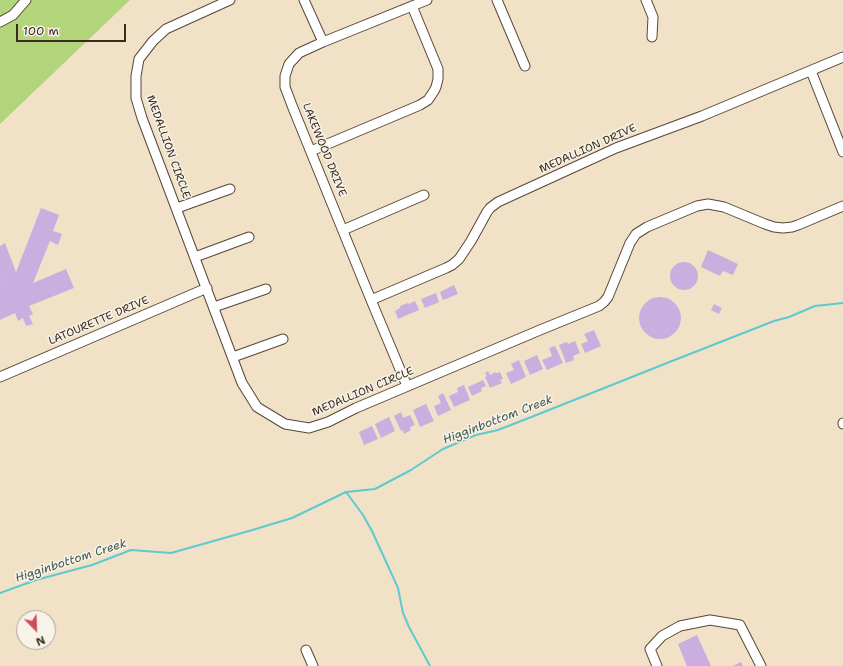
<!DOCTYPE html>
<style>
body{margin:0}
#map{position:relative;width:843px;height:666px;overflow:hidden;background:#f1e2c7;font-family:"Shantell Sans",sans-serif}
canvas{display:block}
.north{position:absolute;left:16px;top:610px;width:40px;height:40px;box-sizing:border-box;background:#f7f3e8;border:1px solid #aca397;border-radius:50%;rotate:157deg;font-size:11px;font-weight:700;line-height:16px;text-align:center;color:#3b2a1e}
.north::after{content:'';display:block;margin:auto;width:14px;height:18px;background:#d1495b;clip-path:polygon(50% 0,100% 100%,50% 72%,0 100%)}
.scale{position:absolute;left:16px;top:24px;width:110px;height:18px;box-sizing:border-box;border:2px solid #3b2a1e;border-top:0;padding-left:5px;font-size:12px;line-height:14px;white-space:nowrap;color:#3b2a1e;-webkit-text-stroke:3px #f7f3e8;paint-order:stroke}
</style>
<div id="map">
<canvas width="843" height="666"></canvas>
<div class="north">N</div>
<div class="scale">100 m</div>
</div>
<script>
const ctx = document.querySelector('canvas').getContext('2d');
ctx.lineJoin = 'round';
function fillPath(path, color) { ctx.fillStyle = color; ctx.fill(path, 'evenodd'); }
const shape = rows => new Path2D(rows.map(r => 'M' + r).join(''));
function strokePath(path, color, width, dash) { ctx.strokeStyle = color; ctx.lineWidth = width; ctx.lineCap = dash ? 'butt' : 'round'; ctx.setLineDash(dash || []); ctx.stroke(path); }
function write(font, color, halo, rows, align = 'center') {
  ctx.font = font + ' "Shantell Sans",sans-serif'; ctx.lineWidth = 3; ctx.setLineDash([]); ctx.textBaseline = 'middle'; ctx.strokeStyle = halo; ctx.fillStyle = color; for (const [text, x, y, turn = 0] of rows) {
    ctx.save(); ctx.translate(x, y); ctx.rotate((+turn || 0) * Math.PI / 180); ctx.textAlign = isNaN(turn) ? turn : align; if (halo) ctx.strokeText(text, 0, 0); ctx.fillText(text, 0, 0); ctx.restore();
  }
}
fillPath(shape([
 [0,0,130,0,0,124]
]), '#b2d47b');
strokePath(shape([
 [346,492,363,515,372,531,398,588,403,613,409,627,430,666],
 [0,593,36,580,92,565,131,550,171,553,249,531,292,518,346,492,375,489,411,470,443,449,476,435,498,430,534,416,672,361,774,321,789,317,815,306,843,303]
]), '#5dcad0', 2);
fillPath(shape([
 [41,208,59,215,53,231,62,234,58,245,50,241,33,283,66,269,74,288,29,306,33,314,29,316,33,324,26,326,23,318,18,321,15,313,0,320,0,280,2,281,0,279,0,246,5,243,16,272],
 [708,250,738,264,733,275,723,271,720,276,701,267],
 '670 276a14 14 0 1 1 28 0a14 14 0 1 1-28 0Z',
 [454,285,458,294,443,300,440,292],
 [436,293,439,302,425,308,421,299],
 '639 318a21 21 0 1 1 42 0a21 21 0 1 1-42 0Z',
 [415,301,419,310,398,319,395,311,400,308,400,306,408,303,409,304],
 [714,304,722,308,719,314,711,310],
 [594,330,601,346,585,353,581,344,588,341,584,334],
 [575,341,580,353,573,356,574,360,566,363,559,345,567,342,568,344],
 [555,346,563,363,547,370,542,360,552,356,549,348],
 [537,355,543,369,530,375,524,361],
 [519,360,526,377,511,384,506,373,514,370,511,364],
 [488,371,490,375,495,372,496,373,500,372,503,379,500,380,502,383,490,388,485,377,487,376,485,373],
 [483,380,486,386,481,388,482,391,472,396,468,387],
 [464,385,470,400,454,407,449,396,458,392,457,388],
 [443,393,451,410,438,416,434,406,441,403,438,396],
 [426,404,434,421,420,427,413,410],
 [401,412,403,418,410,415,415,425,410,427,411,430,404,434,403,430,401,431,394,416],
 [389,417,395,431,381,438,375,424],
 [372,426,378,439,364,445,359,432],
 [697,635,711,666,687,666,678,644],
 [741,662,743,666,733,666]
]), '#c9aedf');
const minor = shape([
 [230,0,166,29,153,41,139,59,136,76,136,98,142,118,242,383,257,407,285,424,309,428,328,422,356,408,540,330,599,306,604,302,608,297,630,243,636,234,647,227,697,206,708,204,724,207,765,224,774,227,783,228,792,227,798,225,843,206],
 [304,0,323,42],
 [497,0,525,66],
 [646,0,653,17,652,37],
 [0,22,13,15,26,0],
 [811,71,843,152],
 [311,151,420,105,428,100,434,91,436,87,438,79,438,69,412,6],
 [177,208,230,189],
 [343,230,424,195],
 [195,257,249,237],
 [371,300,446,268,452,265,459,259,471,241,487,212,490,208,498,202,616,148,702,116,843,57],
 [214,307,266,289],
 [233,357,283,339],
 [0,377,207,288],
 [407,386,371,300,293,108,285,87,285,76,289,64,299,53,323,42,427,0],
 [843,423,843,424],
 [306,650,313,666],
 [657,666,650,649,662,636,680,626,710,620,740,625,761,666]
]);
strokePath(minor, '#564637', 11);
strokePath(minor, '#fff', 9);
write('11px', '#3b2a1e', '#f7f3e8', [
 ["MEDALLION CIRCLE",168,147,70],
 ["MEDALLION DRIVE",588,149,-24],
 ["LAKEWOOD DRIVE",324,150,68],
 ["LATOURETTE DRIVE",99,321,-23],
 ["MEDALLION CIRCLE",363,392,-23]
]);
write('italic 12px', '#455a53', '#f7f3e8', [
 ["Higginbottom Creek",498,420,-21],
 ["Higginbottom Creek",71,561,-18]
]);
</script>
